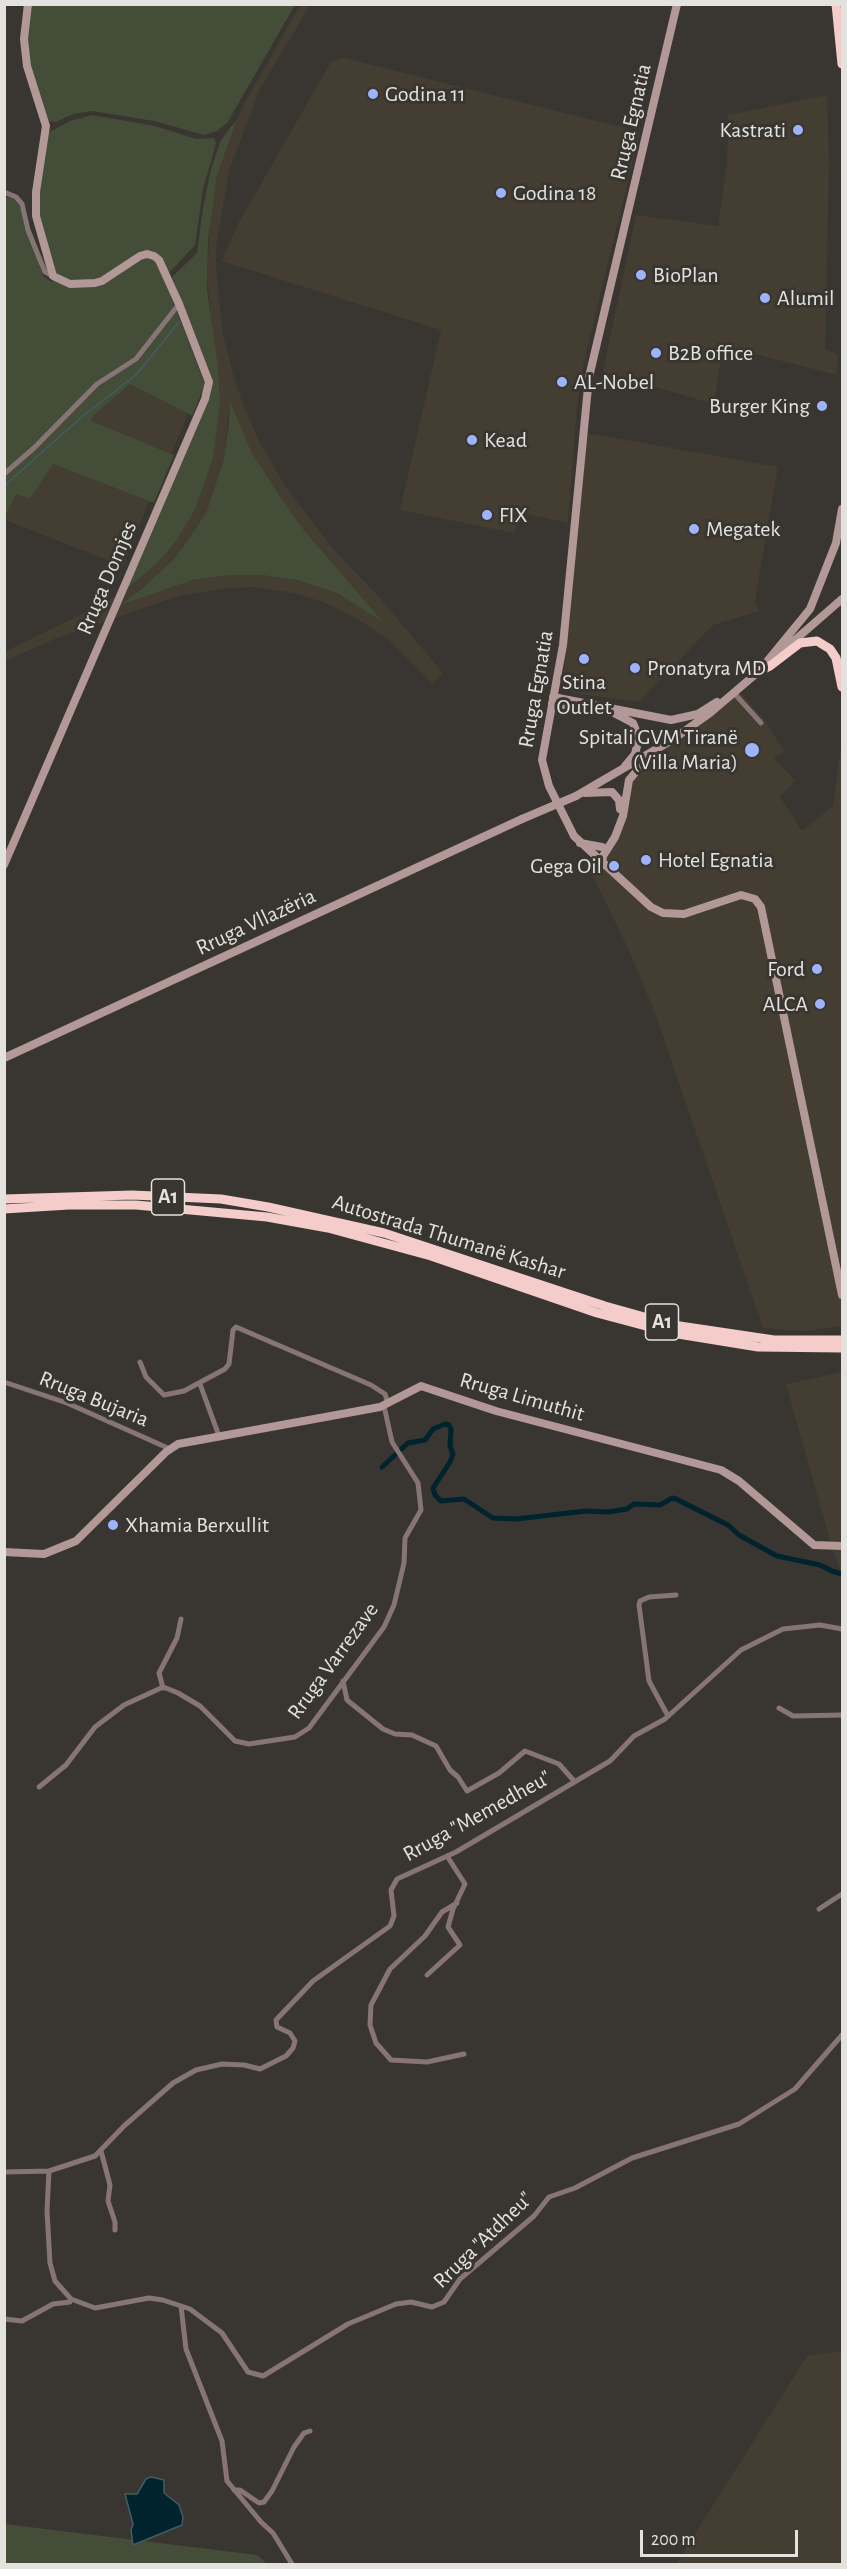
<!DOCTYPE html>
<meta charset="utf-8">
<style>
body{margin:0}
#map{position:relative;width:847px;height:2569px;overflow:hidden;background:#393631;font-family:"Alegreya Sans",sans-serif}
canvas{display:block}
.frame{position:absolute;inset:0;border:6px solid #e3e2de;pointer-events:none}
.scale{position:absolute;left:640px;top:2530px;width:158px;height:27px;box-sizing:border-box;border:3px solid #e3e2de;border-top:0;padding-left:8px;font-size:18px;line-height:21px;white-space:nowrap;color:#e3e2de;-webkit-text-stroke:4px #393631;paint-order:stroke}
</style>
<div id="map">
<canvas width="847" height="2569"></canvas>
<div class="frame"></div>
<div class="scale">200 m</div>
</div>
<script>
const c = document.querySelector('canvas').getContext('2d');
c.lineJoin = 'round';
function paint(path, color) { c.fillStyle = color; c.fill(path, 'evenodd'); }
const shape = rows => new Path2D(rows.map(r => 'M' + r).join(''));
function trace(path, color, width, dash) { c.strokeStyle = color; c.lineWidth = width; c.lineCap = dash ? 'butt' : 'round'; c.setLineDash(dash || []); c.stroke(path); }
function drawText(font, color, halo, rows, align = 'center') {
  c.font = font + ' "Alegreya Sans",sans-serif'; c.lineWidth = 6; c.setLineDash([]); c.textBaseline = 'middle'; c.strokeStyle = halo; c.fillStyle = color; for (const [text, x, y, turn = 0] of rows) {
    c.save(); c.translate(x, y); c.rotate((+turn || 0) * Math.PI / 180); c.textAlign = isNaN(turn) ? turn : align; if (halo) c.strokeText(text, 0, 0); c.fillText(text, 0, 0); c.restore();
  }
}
paint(shape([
 [300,5,310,5,259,91,229,171,216,248,216,269,223,334,234,378,244,407,260,443,287,489,334,550,379,597,443,673,432,683,387,638,354,617,323,602,294,593,253,587,227,588,179,596,57,638,5,661,4,652,103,604,106,605,108,601,136,582,177,540,195,508,213,459,220,404,207,278,210,220,217,176,234,126,244,104],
 [230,403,251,451,283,501,303,529,380,619,337,593,297,580,261,575,229,575,193,580,123,603,154,579,176,557,206,513,224,459],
 [344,58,640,132,584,362,577,406,568,523,519,512,514,533,400,510,441,330,222,261,239,222,331,62],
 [827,95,829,163,825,349,838,355,837,375,723,346,714,404,603,372,636,215,718,226,727,164,728,115],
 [130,384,188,414,171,454,91,422,93,416],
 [587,433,778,467,757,587,755,603,759,611,713,625,639,702,573,693,563,684,579,494],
 [53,464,149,501,123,566,5,520,16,493,30,499],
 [738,690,763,718,784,751,774,758,795,781,780,797,802,831,833,806,842,739,842,1326,803,1331,763,1328,654,1010,624,940,582,854,600,869,612,842,625,798,637,768,655,751],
 [842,1372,842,1575,833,1551,786,1384],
 [842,2351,842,2564,676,2564,807,2356]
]), '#433d32');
paint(shape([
 [31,5,295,5,227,123,217,131,204,135,154,121,92,111,73,114,56,122,49,121,32,77,26,44],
 [92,115,155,126,196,139,214,138,216,143,203,189,195,245,170,272,163,275,204,382,204,387,192,416,130,384,93,416,91,421,174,455,154,503,53,464,30,499,16,494,5,518,5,196,14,199,21,208,43,276,52,282,55,276,36,214,48,133,70,121],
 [237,119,217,176,208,240,207,290,218,366,220,404,213,459,195,509,177,540,159,561,126,590,211,388,211,382,172,277,197,253,203,208,211,169,221,140],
 [230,401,251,451,283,501,303,529,383,622,337,593,297,580,261,575,229,575,193,580,120,605,143,588,176,557,206,513,224,459,229,423],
 [5,2524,257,2555,267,2564,5,2564]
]), '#434d38');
const water = shape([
 [151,2477,164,2480,164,2493,179,2505,183,2517,182,2525,133,2545,131,2530,133,2524,125,2494,137,2494,146,2479,151,2477]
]);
paint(water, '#00232e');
trace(water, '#445c63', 1.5);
trace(shape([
 [4,486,83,416,137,374,179,322]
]), '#445c63', 1.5);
trace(shape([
 [382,1467,408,1443,425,1440,433,1429,445,1424,449,1425,451,1429,450,1446,453,1454,450,1462,433,1488,435,1495,441,1501,464,1499,493,1518,516,1519,586,1511,608,1512,627,1509,634,1504,660,1505,672,1498,676,1499,728,1525,739,1535,777,1556,820,1565,832,1571,842,1574]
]), '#00232e', 5);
trace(shape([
 [4,192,16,197,22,204,28,230,36,250,45,272,53,276],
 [4,474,34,448,97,384,136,359,179,304],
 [734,693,761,723],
 [140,1362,146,1377,164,1395,184,1391,225,1369,229,1364,233,1330,236,1327,371,1385,385,1394,388,1404],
 [4,1382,67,1403,170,1449],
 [200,1384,219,1436],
 [343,1681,347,1700,383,1729,395,1734,412,1735,436,1746,450,1770,458,1777,467,1791,499,1773,525,1751,559,1764,575,1782],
 [163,1688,159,1673,177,1638,181,1619],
 [779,1708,793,1716,842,1715],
 [668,1716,649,1681,639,1605,640,1601,649,1597,676,1595],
 [39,1787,66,1765,95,1727,124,1705,161,1688,166,1688,178,1693,200,1706,235,1741,249,1744,295,1737,309,1728,384,1627,394,1605,404,1563,405,1538,421,1510,418,1483,392,1442,384,1406],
 [457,1903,442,1912,425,1936,390,1969,371,2005,370,2025,376,2043,391,2060,427,2062,464,2054],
 [819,1909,842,1894],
 [427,1975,460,1945,448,1927,453,1909,465,1884,447,1856],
 [101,2151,110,2185,108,2201,115,2222,115,2230],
 [49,2171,47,2211,50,2263,55,2281,71,2299,95,2308,149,2298,163,2300,190,2309,222,2333,248,2372,263,2376,348,2324,396,2304,411,2302,432,2307,444,2302,460,2279,534,2216,549,2197,575,2188,632,2158,739,2124,795,2089,842,2035],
 [4,2172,49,2171,95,2156,124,2126,173,2083,196,2070,222,2064,244,2065,260,2069,286,2056,293,2048,295,2041,290,2033,277,2027,276,2020,313,1981,390,1926,394,1916,391,1890,397,1879,456,1852,610,1761,634,1736,665,1719,741,1650,783,1629,820,1625,842,1629],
 [181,2306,186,2349,222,2441,227,2481,261,2522,273,2533,292,2564],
 [4,2319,22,2321,53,2304,70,2302,71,2299],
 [234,2490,240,2490,259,2503,264,2502,272,2491,294,2447,304,2433,310,2431]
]), '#867574', 5);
trace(shape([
 [677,4,589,377,563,645,542,760,549,786,574,836,651,907,663,913,684,914,741,895,755,899,761,907,842,1295],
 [780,653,842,599],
 [760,670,810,609,836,543,842,509],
 [553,697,671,720,698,714,717,702],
 [552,703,588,709],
 [614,713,633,723,639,738,635,754,625,766],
 [585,793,612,792,619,800,620,809],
 [576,796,672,740,710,713,764,667],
 [580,843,602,847],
 [4,865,205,399,209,382,179,304,159,260,154,256,147,254,140,256,102,281,95,283,70,284,53,276,36,216,36,192,46,126,27,66,24,39,28,4],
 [602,865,603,856,615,837,623,816,629,780,645,761],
 [4,1058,522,819],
 [4,1552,44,1554,76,1541,166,1452,178,1444,380,1407,421,1386,496,1411,721,1470,739,1481,814,1545,842,1546]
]), '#b29897', 8);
trace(shape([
 [836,4,842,64],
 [760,671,770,666,800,643,817,641,830,649,836,658,842,687],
 [4,1199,132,1195,221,1199,268,1207,384,1233,605,1306,673,1325,774,1340,842,1340],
 [4,1209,69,1205,136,1205,267,1217,328,1228,431,1256,597,1313,672,1333,758,1347,842,1348]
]), '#f4ccc9', 9);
trace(shape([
 [522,819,576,796]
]), '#b29897', 8);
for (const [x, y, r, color] of [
 [373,94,6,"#9db4fd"],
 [798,130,6,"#9db4fd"],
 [501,193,6,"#9db4fd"],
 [641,275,6,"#9db4fd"],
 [765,298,6,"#9db4fd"],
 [656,353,6,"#9db4fd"],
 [562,382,6,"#9db4fd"],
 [822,406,6,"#9db4fd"],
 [472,440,6,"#9db4fd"],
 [487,515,6,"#9db4fd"],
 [694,529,6,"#9db4fd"],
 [584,659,6,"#9db4fd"],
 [635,668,6,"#9db4fd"],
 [752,750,8,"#9db4fd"],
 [646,860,6,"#9db4fd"],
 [614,866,6,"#9db4fd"],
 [817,969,6,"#9db4fd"],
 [820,1004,6,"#9db4fd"],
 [113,1525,6,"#9db4fd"]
]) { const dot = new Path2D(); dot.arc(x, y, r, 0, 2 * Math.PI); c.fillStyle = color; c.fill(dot); trace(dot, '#393631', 2); }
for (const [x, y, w] of [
 [168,1197,33],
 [662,1322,33]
]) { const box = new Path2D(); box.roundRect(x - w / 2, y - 18, w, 36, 4.5); c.fillStyle = '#393631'; c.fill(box); trace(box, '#e3e2de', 1.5); }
drawText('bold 21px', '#e3e2de', null, [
 ["A1",168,1197],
 ["A1",662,1322]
]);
drawText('22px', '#e3e2de', '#393631', [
 ["Godina 11",385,94],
 ["Kastrati",786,130,"right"],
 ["Godina 18",513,193],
 ["BioPlan",653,275],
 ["Alumil",777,298],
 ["B2B office",668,353],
 ["AL-Nobel",574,382],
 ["Burger King",810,406,"right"],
 ["Kead",484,440],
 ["FIX",499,515],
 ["Megatek",706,529],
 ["Pronatyra MD",647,668],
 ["Stina",584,682,"center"],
 ["Outlet",584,707,"center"],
 ["Spitali GVM Tiranë",738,737,"right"],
 ["(Villa Maria)",738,762,"right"],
 ["Hotel Egnatia",658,860],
 ["Gega Oil",602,866,"right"],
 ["Ford",805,969,"right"],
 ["ALCA",808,1004,"right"],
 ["Xhamia Berxullit",125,1525]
], 'left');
drawText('22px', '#e3e2de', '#393631', [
 ["Rruga Egnatia",631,122,-77],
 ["Rruga Domjes",107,578,-67],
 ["Rruga Egnatia",536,689,-80],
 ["Rruga Vllazëria",256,922,-25],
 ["Autostrada Thumanë Kashar",449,1237,17],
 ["Rruga Limuthit",522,1397,16],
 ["Rruga Bujaria",94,1399,22],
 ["Rruga Varrezave",333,1661,-54],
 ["Rruga \"Memedheu\"",477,1816,-29],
 ["Rruga \"Atdheu\"",483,2240,-44]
]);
</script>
